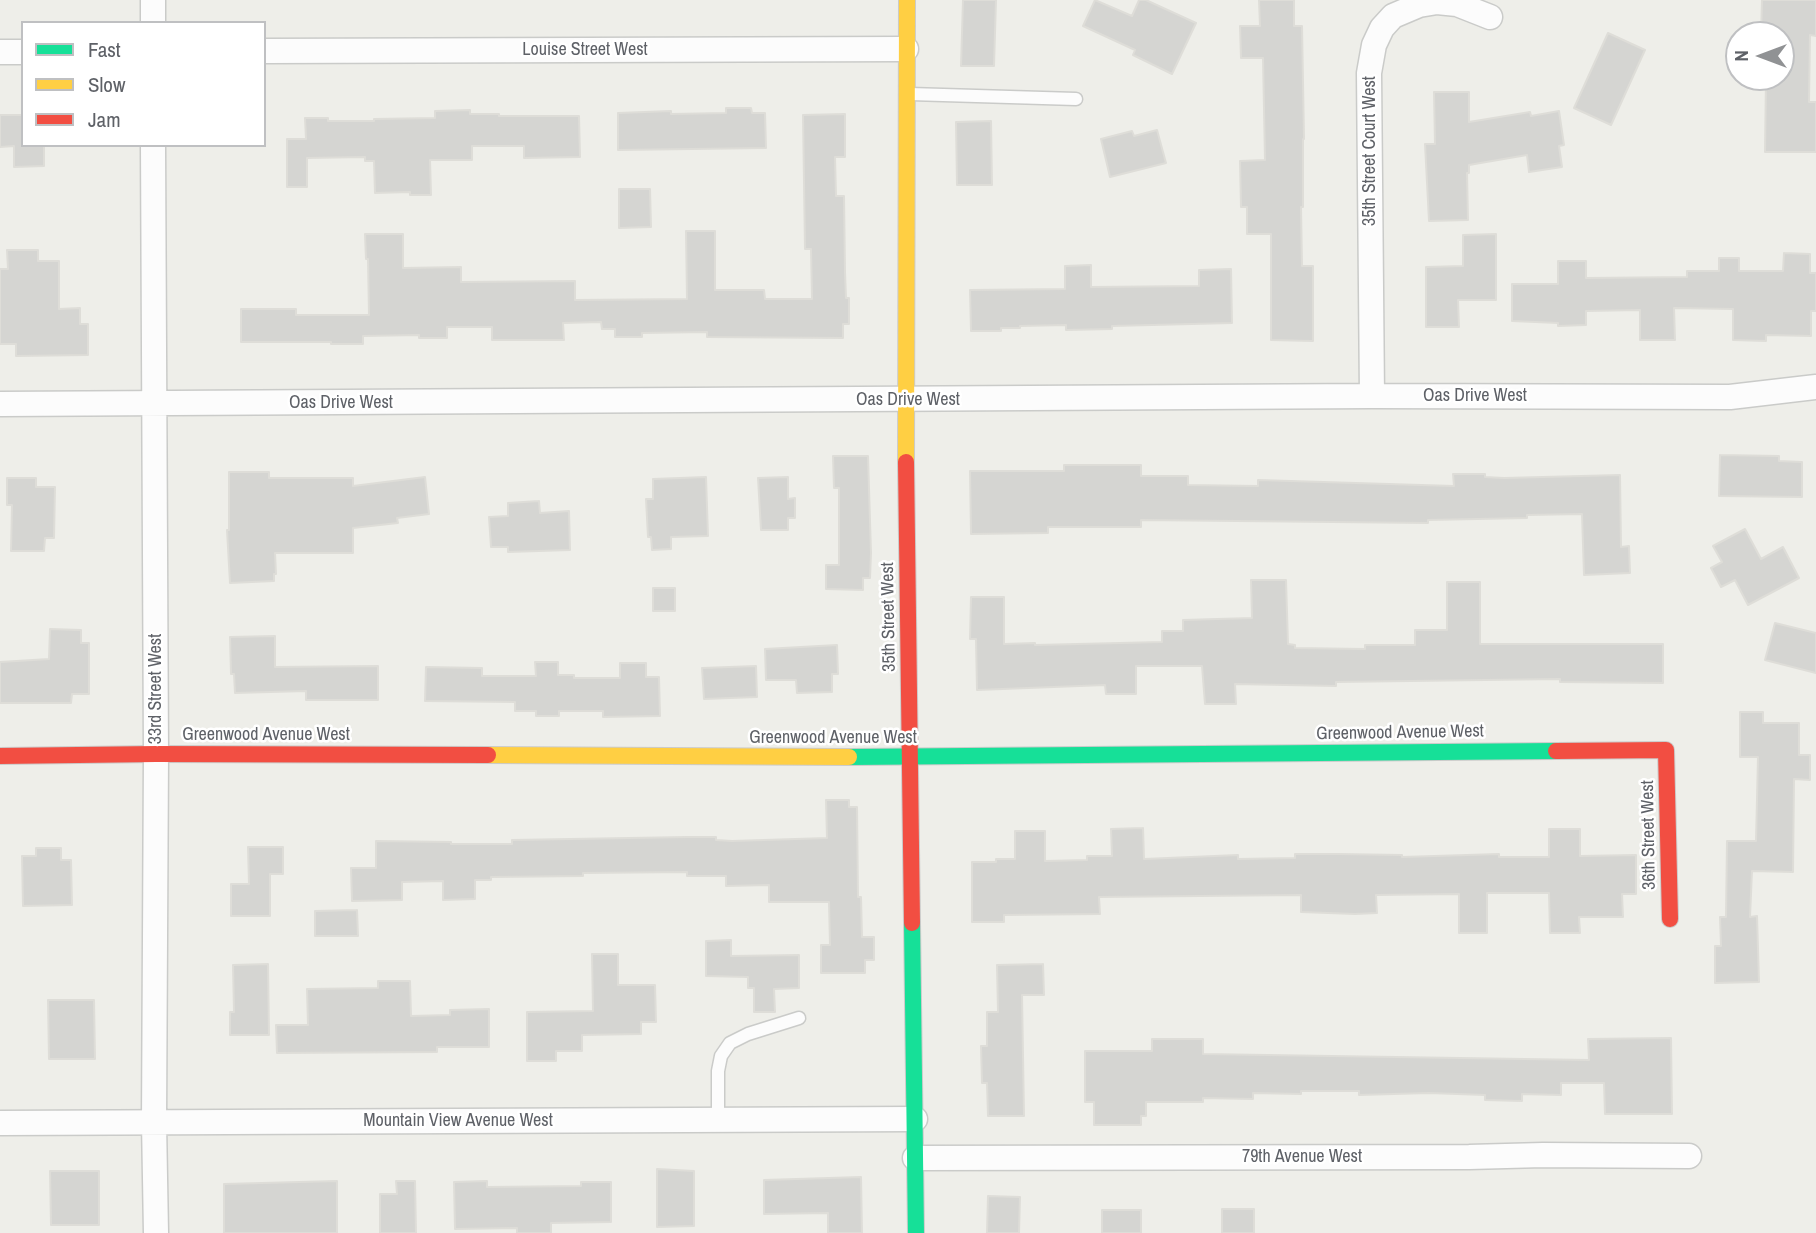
<!DOCTYPE html>
<style>
body{margin:0}
#map{position:relative;width:1816px;height:1233px;overflow:hidden;background:#eeeee9;font-family:"Archivo Narrow",sans-serif}
canvas{display:block}
.legend{position:absolute;left:21px;top:21px;width:245px;height:126px;box-sizing:border-box;background:#fff;border:2px solid #bfc0c2;margin:0;padding:9px 12px;list-style:none;font-size:21px;color:#5e6167}
.legend li{display:flex;align-items:center;gap:14px;height:35px}
.legend b{width:35px;border:2px solid #bfc0c2}
.north{position:absolute;left:1725px;top:21px;width:70px;height:70px;box-sizing:border-box;background:#fff;border:2px solid #bfc0c2;border-radius:50%;rotate:270deg;font-size:19px;font-weight:700;line-height:28px;text-align:center;color:#5e6167}
.north::after{content:'';display:block;margin:auto;width:24px;height:32px;background:#909294;clip-path:polygon(50% 0,100% 100%,50% 72%,0 100%)}
</style>
<div id="map">
<canvas width="1816" height="1233"></canvas>
<ul class="legend">
<li><b style="height:9px;background:#16e098"></b>Fast</li>
<li><b style="height:9px;background:#ffcf43"></b>Slow</li>
<li><b style="height:9px;background:#f24e42"></b>Jam</li>
</ul>
<div class="north">N</div>
</div>
<script>
const c = document.querySelector('canvas').getContext('2d');
c.lineJoin = 'round';
function paint(path, color) { c.fillStyle = color; c.fill(path, 'evenodd'); }
const shape = rows => new Path2D(rows.map(r => 'M' + r).join(''));
function trace(path, color, width, dash) { c.strokeStyle = color; c.lineWidth = width; c.lineCap = dash ? 'butt' : 'round'; c.setLineDash(dash || []); c.stroke(path); }
function drawText(font, color, halo, rows, align = 'center') {
  c.font = font + ' "Archivo Narrow",sans-serif'; c.lineWidth = 5; c.setLineDash([]); c.textBaseline = 'middle'; c.strokeStyle = halo; c.fillStyle = color; for (const [text, x, y, turn = 0] of rows) {
    c.save(); c.translate(x, y); c.rotate((+turn || 0) * Math.PI / 180); c.textAlign = isNaN(turn) ? turn : align; if (halo) c.strokeText(text, 0, 0); c.fillText(text, 0, 0); c.restore();
  }
}
const building = shape([
 [963,0,996,0,994,66,961,66,963,0],
 [1095,0,1132,16,1139,0,1146,0,1196,23,1172,74,1133,55,1135,50,1083,26,1095,0],
 [1259,0,1294,0,1294,26,1302,26,1304,139,1303,139,1303,207,1301,207,1302,266,1313,266,1313,341,1271,340,1271,234,1247,234,1247,207,1241,207,1240,161,1265,160,1263,58,1241,58,1240,26,1260,26,1259,0],
 [1762,0,1816,0,1816,36,1810,35,1809,102,1816,102,1816,152,1765,152,1766,77,1781,77,1781,35,1761,35,1762,0],
 [1608,33,1645,50,1611,125,1574,108,1608,33],
 [1434,92,1469,92,1469,122,1530,112,1531,116,1559,111,1564,145,1559,146,1562,167,1529,172,1527,155,1469,165,1469,173,1467,173,1468,220,1429,221,1425,144,1435,144,1434,92],
 [726,108,751,108,752,113,765,113,766,148,618,150,618,113,671,111,671,114,726,113,726,108],
 [470,110,470,114,499,114,499,116,579,116,580,157,524,158,524,146,472,146,472,160,430,160,431,195,410,195,410,192,375,193,374,161,365,161,365,157,307,158,307,187,287,187,287,139,306,139,305,118,328,118,328,121,374,121,374,119,435,118,435,111,470,110],
 [845,114,845,157,835,157,836,196,844,196,845,272,846,298,849,298,849,324,843,324,843,338,707,337,707,332,642,333,642,337,615,337,615,329,602,329,601,322,563,323,564,340,492,340,492,327,447,327,447,338,419,338,419,335,363,336,363,344,331,344,331,342,241,342,241,309,296,309,296,315,369,315,368,259,366,259,365,234,403,234,403,268,461,267,461,282,575,281,575,300,687,299,686,231,715,231,715,290,764,290,765,299,812,299,811,249,805,249,803,115,845,114],
 [0,115,23,115,23,145,44,145,44,166,14,167,14,146,0,147,0,115],
 [991,121,992,185,957,185,956,122,991,121],
 [1157,130,1166,163,1110,177,1101,139,1132,131,1134,136,1157,130],
 [619,189,650,189,651,227,619,228,619,189],
 [1496,234,1496,300,1458,300,1459,327,1426,327,1426,267,1463,266,1463,235,1496,234],
 [7,250,38,250,38,261,59,261,59,309,80,308,80,324,88,324,88,355,16,356,16,344,0,344,0,269,8,269,7,250],
 [1784,253,1810,254,1810,273,1816,273,1816,311,1811,311,1811,336,1766,335,1766,341,1733,340,1733,309,1674,308,1675,340,1640,340,1640,310,1586,311,1586,325,1558,326,1558,323,1512,321,1512,284,1558,284,1558,261,1586,261,1586,278,1687,277,1687,271,1719,271,1719,258,1739,258,1739,271,1783,271,1784,253],
 [1091,265,1091,287,1199,286,1199,270,1231,269,1232,323,1112,326,1112,329,1066,330,1066,325,1020,326,1020,328,1001,328,1001,331,971,331,970,290,1065,289,1065,266,1091,265],
 [1720,455,1779,456,1779,461,1802,462,1802,497,1719,496,1720,455],
 [833,456,868,456,871,553,870,578,863,578,863,590,826,589,826,565,839,565,839,488,834,488,833,456],
 [1064,465,1141,465,1141,476,1188,476,1188,485,1258,486,1258,480,1454,486,1453,474,1485,474,1485,477,1504,478,1620,475,1621,547,1629,546,1630,573,1584,575,1582,514,1527,515,1527,518,1428,520,1428,523,1141,520,1141,527,1048,527,1048,533,971,534,970,471,1064,471,1064,465],
 [229,472,269,472,269,478,353,478,353,486,425,477,429,514,397,518,398,523,353,528,353,553,275,553,276,574,274,574,274,581,230,583,227,530,229,530,229,472],
 [706,477,708,536,671,537,671,549,652,550,651,537,648,537,646,499,653,499,653,479,706,477],
 [788,477,788,499,795,498,795,518,788,518,788,530,761,530,758,478,788,477],
 [7,478,36,478,36,487,55,487,54,538,45,538,44,551,11,551,12,505,7,505,7,478],
 [539,501,540,513,569,511,570,550,508,552,508,547,491,547,489,517,508,516,508,503,539,501],
 [1745,529,1761,559,1783,547,1799,578,1748,605,1735,580,1721,587,1711,568,1722,562,1713,546,1745,529],
 [1251,580,1286,580,1288,644,1295,645,1295,648,1365,649,1365,645,1415,645,1415,630,1447,630,1447,582,1480,582,1480,644,1663,644,1663,683,1560,682,1560,679,1336,682,1336,686,1235,684,1236,704,1205,704,1202,666,1136,666,1136,694,1106,694,1105,685,977,690,976,639,970,639,971,597,1004,597,1004,644,1035,643,1035,645,1162,642,1162,631,1183,631,1183,620,1252,618,1251,580],
 [653,588,675,588,675,611,653,611,653,588],
 [1775,623,1816,633,1816,673,1765,660,1775,623],
 [50,629,81,630,81,643,89,643,89,694,72,694,71,703,0,703,0,662,49,659,50,629],
 [275,636,275,667,378,666,378,700,306,700,306,691,235,693,234,674,231,674,230,637,275,636],
 [837,645,838,674,832,674,832,692,797,693,796,680,766,680,765,649,837,645],
 [535,662,558,662,558,675,574,675,574,678,620,678,620,663,646,663,646,677,659,677,660,716,603,717,603,711,559,711,559,716,536,716,536,711,515,711,515,702,425,701,426,667,482,668,482,676,536,676,535,662],
 [756,666,757,697,704,699,702,668,756,666],
 [1740,712,1763,712,1763,723,1799,723,1799,755,1810,755,1810,780,1794,779,1793,872,1752,871,1750,917,1757,916,1759,982,1715,983,1715,946,1721,946,1720,917,1726,917,1727,841,1756,841,1758,757,1740,757,1740,712],
 [826,800,849,800,849,807,857,807,858,897,861,897,862,937,874,937,874,960,865,960,865,973,821,973,821,945,830,945,829,902,769,902,769,885,726,886,726,876,687,876,687,872,583,873,583,876,491,877,491,880,475,880,475,899,443,900,443,881,402,882,402,900,352,901,351,868,376,868,376,841,451,842,451,844,512,844,512,840,687,837,716,837,716,840,732,841,827,838,826,800],
 [1143,828,1144,859,1238,855,1238,859,1295,858,1295,854,1338,854,1402,855,1402,857,1499,854,1499,857,1549,857,1549,829,1580,829,1580,856,1636,855,1636,894,1622,894,1623,917,1579,917,1580,933,1550,933,1549,893,1487,893,1487,933,1459,933,1459,894,1376,895,1377,913,1355,914,1301,912,1301,895,1099,897,1100,914,1004,915,1004,922,972,922,972,862,996,862,996,859,1015,859,1015,831,1045,831,1045,861,1087,860,1087,856,1112,856,1111,829,1143,828],
 [248,847,283,847,283,874,270,874,270,916,231,916,231,884,249,884,248,847],
 [36,848,61,848,61,860,71,860,72,905,23,906,22,856,36,856,36,848],
 [357,910,358,936,315,936,315,911,357,910],
 [731,940,731,956,799,955,799,988,774,989,775,1012,754,1012,754,988,748,988,748,977,706,976,706,941,731,940],
 [592,954,618,954,618,985,655,985,656,1022,641,1022,641,1034,582,1035,582,1051,556,1051,556,1061,527,1061,527,1012,593,1011,592,954],
 [268,964,269,1035,230,1035,230,1012,234,1012,233,965,268,964],
 [1043,964,1044,995,1022,995,1024,1116,988,1116,987,1083,982,1083,981,1046,987,1046,987,1012,998,1012,997,965,1043,964],
 [378,981,410,981,411,1016,450,1015,450,1010,489,1009,489,1047,437,1047,437,1052,277,1053,276,1025,308,1025,307,989,378,988,378,981],
 [48,1000,94,1000,95,1059,49,1059,48,1000],
 [1671,1038,1672,1114,1605,1114,1604,1083,1561,1083,1561,1095,1522,1094,1522,1101,1485,1100,1485,1095,1429,1093,1359,1095,1359,1091,1301,1091,1301,1094,1253,1093,1253,1099,1203,1098,1203,1102,1146,1102,1146,1116,1141,1116,1141,1125,1094,1125,1094,1102,1085,1102,1085,1051,1152,1051,1152,1039,1203,1039,1203,1054,1589,1060,1588,1039,1671,1038],
 [657,1169,694,1171,694,1226,657,1227,657,1169],
 [50,1171,99,1171,99,1225,51,1225,50,1171],
 [861,1177,862,1233,828,1233,828,1213,764,1214,764,1180,861,1177],
 [337,1181,337,1233,224,1233,224,1184,337,1181],
 [396,1181,415,1181,416,1233,380,1233,380,1194,397,1194,396,1181],
 [487,1181,487,1187,581,1186,581,1182,611,1182,611,1222,551,1223,551,1233,517,1233,517,1228,455,1229,454,1182,487,1181],
 [988,1196,1020,1197,1019,1233,987,1233,988,1196],
 [1222,1209,1254,1209,1254,1233,1222,1233,1222,1209],
 [1102,1210,1141,1210,1141,1233,1102,1233,1102,1210]
]);
paint(building, '#d5d5d2');
trace(building, '#deddd8', 2);
const lane = shape([
 [910,94,1076,99],
 [718,1120,718,1071,721,1056,730,1043,748,1034,799,1018]
]);
const street = shape([
 [153,0,153,23],
 [264,51,906,49],
 [0,52,23,52],
 [153,145,156,754,154,1122,156,1233],
 [1372,396,1369,73,1374,45,1382,28,1393,16,1419,5,1437,2,1457,4,1490,17],
 [0,404,1372,396,1730,397,1816,387],
 [0,1123,915,1119],
 [915,1158,1469,1157,1543,1155,1689,1156]
]);
const fast = shape([
 [849,757,1556,751],
 [912,923,916,1233]
]);
const slow = shape([
 [906,462,907,0],
 [488,755,849,757]
]);
const jam = shape([
 [906,462,912,923],
 [1556,751,1666,750,1670,919],
 [0,756,156,754,488,755]
]);
trace(lane, '#cacbc9', 15);
trace(street, '#cacbc9', 27);
trace(fast, '#cbcbca', 18);
trace(slow, '#cbcbca', 18);
trace(jam, '#cbcbca', 18);
trace(lane, '#fcfcfc', 12);
trace(street, '#fcfcfc', 24);
trace(fast, '#16e098', 16);
trace(slow, '#ffcf43', 16);
trace(jam, '#f24e42', 16);
drawText('18px', '#5e6167', '#fff', [
 ["Louise Street West",585,50],
 ["35th Street Court West",1370,151,-90],
 ["Oas Drive West",1475,396],
 ["Oas Drive West",908,400],
 ["Oas Drive West",341,403],
 ["35th Street West",889,617,-91],
 ["33rd Street West",156,689,-90],
 ["Greenwood Avenue West",1400,733,-1],
 ["Greenwood Avenue West",266,735],
 ["Greenwood Avenue West",833,738],
 ["36th Street West",1649,835,-91],
 ["Mountain View Avenue West",458,1121],
 ["79th Avenue West",1302,1157]
]);
</script>
